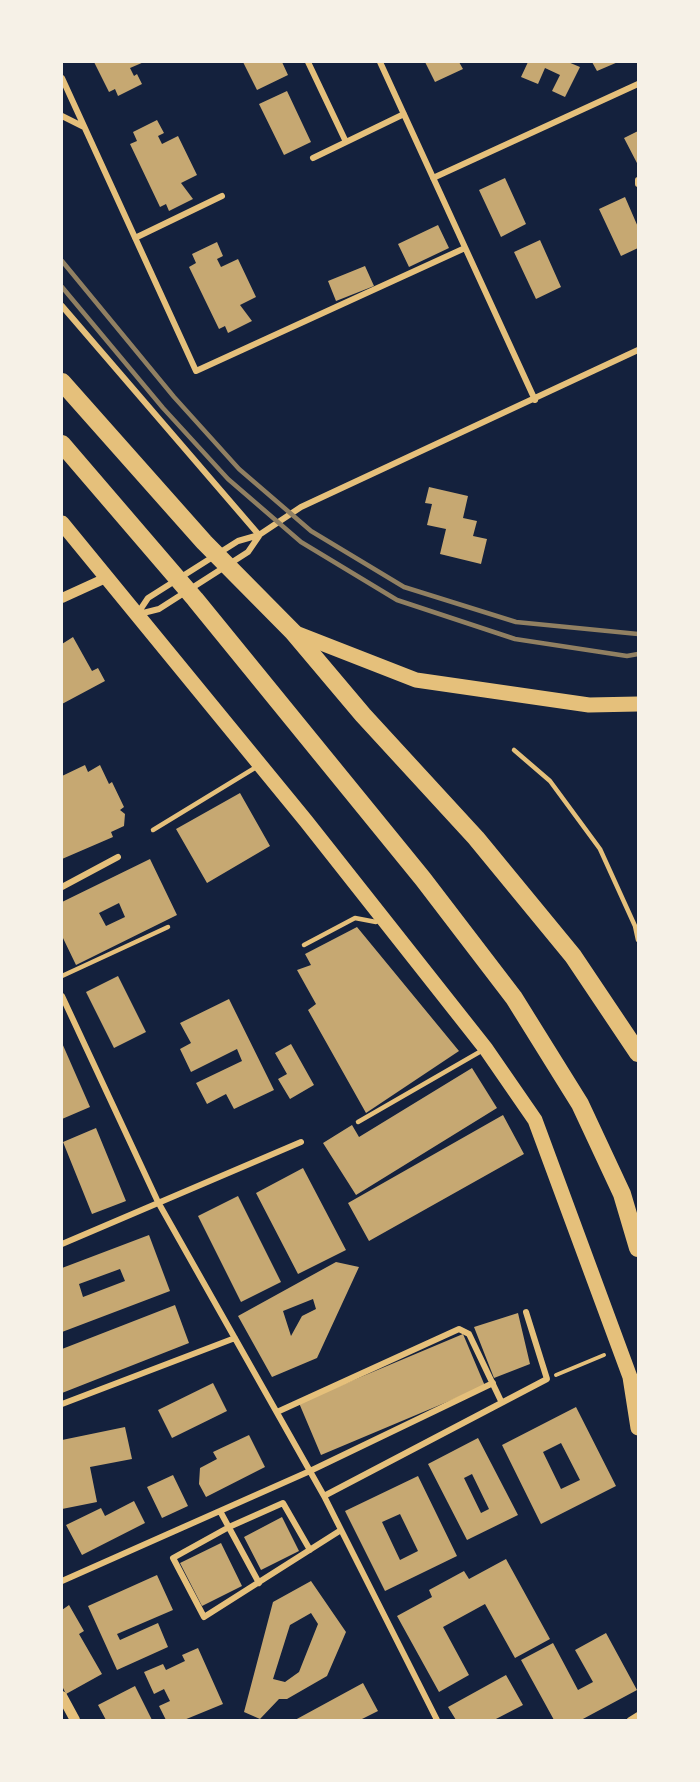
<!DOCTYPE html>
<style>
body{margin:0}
#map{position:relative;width:700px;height:1782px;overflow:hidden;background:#14213d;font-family:"Exo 2",sans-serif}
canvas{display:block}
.frame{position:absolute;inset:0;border:63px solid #f6f1e7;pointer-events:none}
</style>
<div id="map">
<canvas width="700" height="1782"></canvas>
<div class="frame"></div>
</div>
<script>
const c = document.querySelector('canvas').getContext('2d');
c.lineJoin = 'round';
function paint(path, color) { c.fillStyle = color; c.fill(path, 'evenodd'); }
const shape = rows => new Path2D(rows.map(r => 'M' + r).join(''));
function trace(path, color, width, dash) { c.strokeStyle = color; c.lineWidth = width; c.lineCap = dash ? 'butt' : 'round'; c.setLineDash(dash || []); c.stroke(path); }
paint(shape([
 [94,62,144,62,130,68,134,76,137,74,142,84,118,96,115,89,109,92],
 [243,62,282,62,288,75,257,90],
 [425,62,459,62,463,69,435,82],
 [528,62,568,62,580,67,565,97,552,91,560,75,545,68,538,84,521,77],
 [592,62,618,62,597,71],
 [287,91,311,142,284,155,259,104],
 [157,120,164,133,158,136,162,144,178,136,197,175,181,183,193,199,169,211,166,204,160,207,130,144,137,141,133,132],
 [638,131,638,165,624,138],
 [505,178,526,224,501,237,479,190],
 [625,197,638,227,638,248,621,256,599,209],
 [438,225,449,248,409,267,398,244],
 [540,240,561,287,536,299,514,252],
 [217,242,223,256,217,259,221,267,238,259,256,297,240,305,252,321,228,333,225,326,219,329,189,267,196,263,192,254],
 [365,266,374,286,336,301,328,281],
 [429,487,468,496,463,518,477,521,473,536,487,539,481,564,440,554,446,529,427,525,432,504,425,503],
 [73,637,92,671,98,668,105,681,62,704,62,644],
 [85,765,88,772,100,765,109,784,112,782,124,807,120,810,125,814,124,826,111,832,113,837,62,859,62,776],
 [240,793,270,846,207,883,176,829],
 [150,859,177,915,76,965,62,936,62,902],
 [119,903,125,917,106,926,99,913],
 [357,927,459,1051,366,1113,308,1010,316,1004,297,970,311,965,305,954],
 [118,976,146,1032,114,1048,86,992],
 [229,999,274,1090,234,1109,226,1094,207,1104,196,1083,242,1061,237,1049,191,1072,180,1049,191,1043,180,1023],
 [62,1043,90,1107,62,1119],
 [291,1044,314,1085,290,1099,278,1079,287,1074,275,1053],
 [472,1068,497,1108,356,1195,323,1143,352,1125,359,1137],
 [503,1115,524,1154,369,1241,348,1203],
 [96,1128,126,1201,92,1214,63,1142],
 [303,1168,346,1250,298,1274,256,1193],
 [238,1196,281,1282,241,1302,198,1216],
 [149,1235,170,1291,62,1332,62,1268],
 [120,1269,125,1281,83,1297,79,1284],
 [336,1262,359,1267,317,1358,272,1377,238,1316],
 [313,1299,316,1309,302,1316,291,1336,283,1311],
 [175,1305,189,1343,62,1393,62,1349],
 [518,1313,530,1364,494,1378,474,1327],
 [463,1334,485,1386,321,1455,299,1403],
 [213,1383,227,1411,172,1438,158,1410],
 [576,1407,616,1486,541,1524,502,1445],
 [561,1443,580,1480,561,1489,543,1452],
 [125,1427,132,1459,90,1467,97,1502,62,1509,62,1440],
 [249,1435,265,1467,206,1497,199,1484,200,1468,217,1459,213,1452],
 [478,1438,518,1515,467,1540,428,1464],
 [472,1474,489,1509,481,1513,464,1478],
 [173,1475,188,1506,162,1518,147,1487],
 [418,1476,457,1556,385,1591,345,1511],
 [400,1514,418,1551,400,1560,382,1522],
 [134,1501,145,1523,82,1555,66,1525,101,1508,105,1516],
 [282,1517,299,1551,261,1570,244,1537],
 [221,1543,242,1586,202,1606,180,1563],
 [506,1559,550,1639,515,1658,485,1604,443,1627,469,1675,439,1692,397,1616,432,1597,429,1590,464,1571,469,1579],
 [157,1575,173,1610,117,1634,120,1640,158,1623,168,1647,117,1670,88,1606],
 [311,1581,346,1632,327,1676,287,1699,279,1699,260,1719,244,1712,273,1602],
 [311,1613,318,1624,299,1672,285,1682,273,1679,290,1625],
 [69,1605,84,1631,79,1634,102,1674,66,1694,62,1686,62,1610],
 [606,1633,637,1690,581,1720,554,1720,521,1660,553,1643,578,1690,593,1682,575,1650],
 [198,1648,223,1704,184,1720,166,1720,159,1706,170,1701,164,1689,154,1694,144,1672,163,1664,166,1670,185,1661,182,1655],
 [506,1675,523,1705,494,1720,456,1720,448,1707],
 [363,1683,378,1711,360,1720,295,1720],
 [135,1686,152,1720,106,1720,98,1705]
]), '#c6a872');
trace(shape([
 [556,1375,604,1355]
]), '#e5c07b', 4);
trace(shape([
 [514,750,550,781,600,849,635,926,638,940],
 [153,830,258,766],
 [304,945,355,918,376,922,380,919],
 [62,976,168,927],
 [358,1122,483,1050]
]), '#e5c07b', 4.5);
trace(shape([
 [308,62,346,142],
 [380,62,535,400],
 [62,78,196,371,465,248],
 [62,116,84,127],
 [313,158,404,114],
 [433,178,638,84],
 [638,180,638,184],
 [135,238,222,196],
 [62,306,259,535],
 [138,613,148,598,238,541,259,535,301,507,638,350],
 [139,614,159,609,248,552,259,536],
 [62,887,118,857],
 [62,996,158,1202,324,1496,437,1720],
 [62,1244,301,1142],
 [62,1404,235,1338],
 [277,1412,459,1329,469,1334,501,1401],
 [324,1496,547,1379,526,1312],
 [220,1511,259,1583],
 [310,1550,283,1503,229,1527,173,1558,204,1617,341,1530],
 [62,1581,310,1471,493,1383],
 [630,1720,638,1715]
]), '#e5c07b', 6);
trace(shape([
 [62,598,108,577],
 [62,1696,75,1720]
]), '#e5c07b', 10);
trace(shape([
 [62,523,306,821,486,1049,535,1120,630,1377,638,1428],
 [293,632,416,680,589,705,638,704]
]), '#e5c07b', 15);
trace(shape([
 [62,382,204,542,293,632,363,715,476,838,573,956,638,1053],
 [62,444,195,599,423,879,514,998,580,1104,622,1194,638,1248]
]), '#e5c07b', 18);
trace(shape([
 [62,261,174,397,239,469,311,531,404,587,516,622,638,634],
 [62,287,163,408,228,479,301,542,397,600,515,639,627,656,638,654]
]), '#918062', 4.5);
</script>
